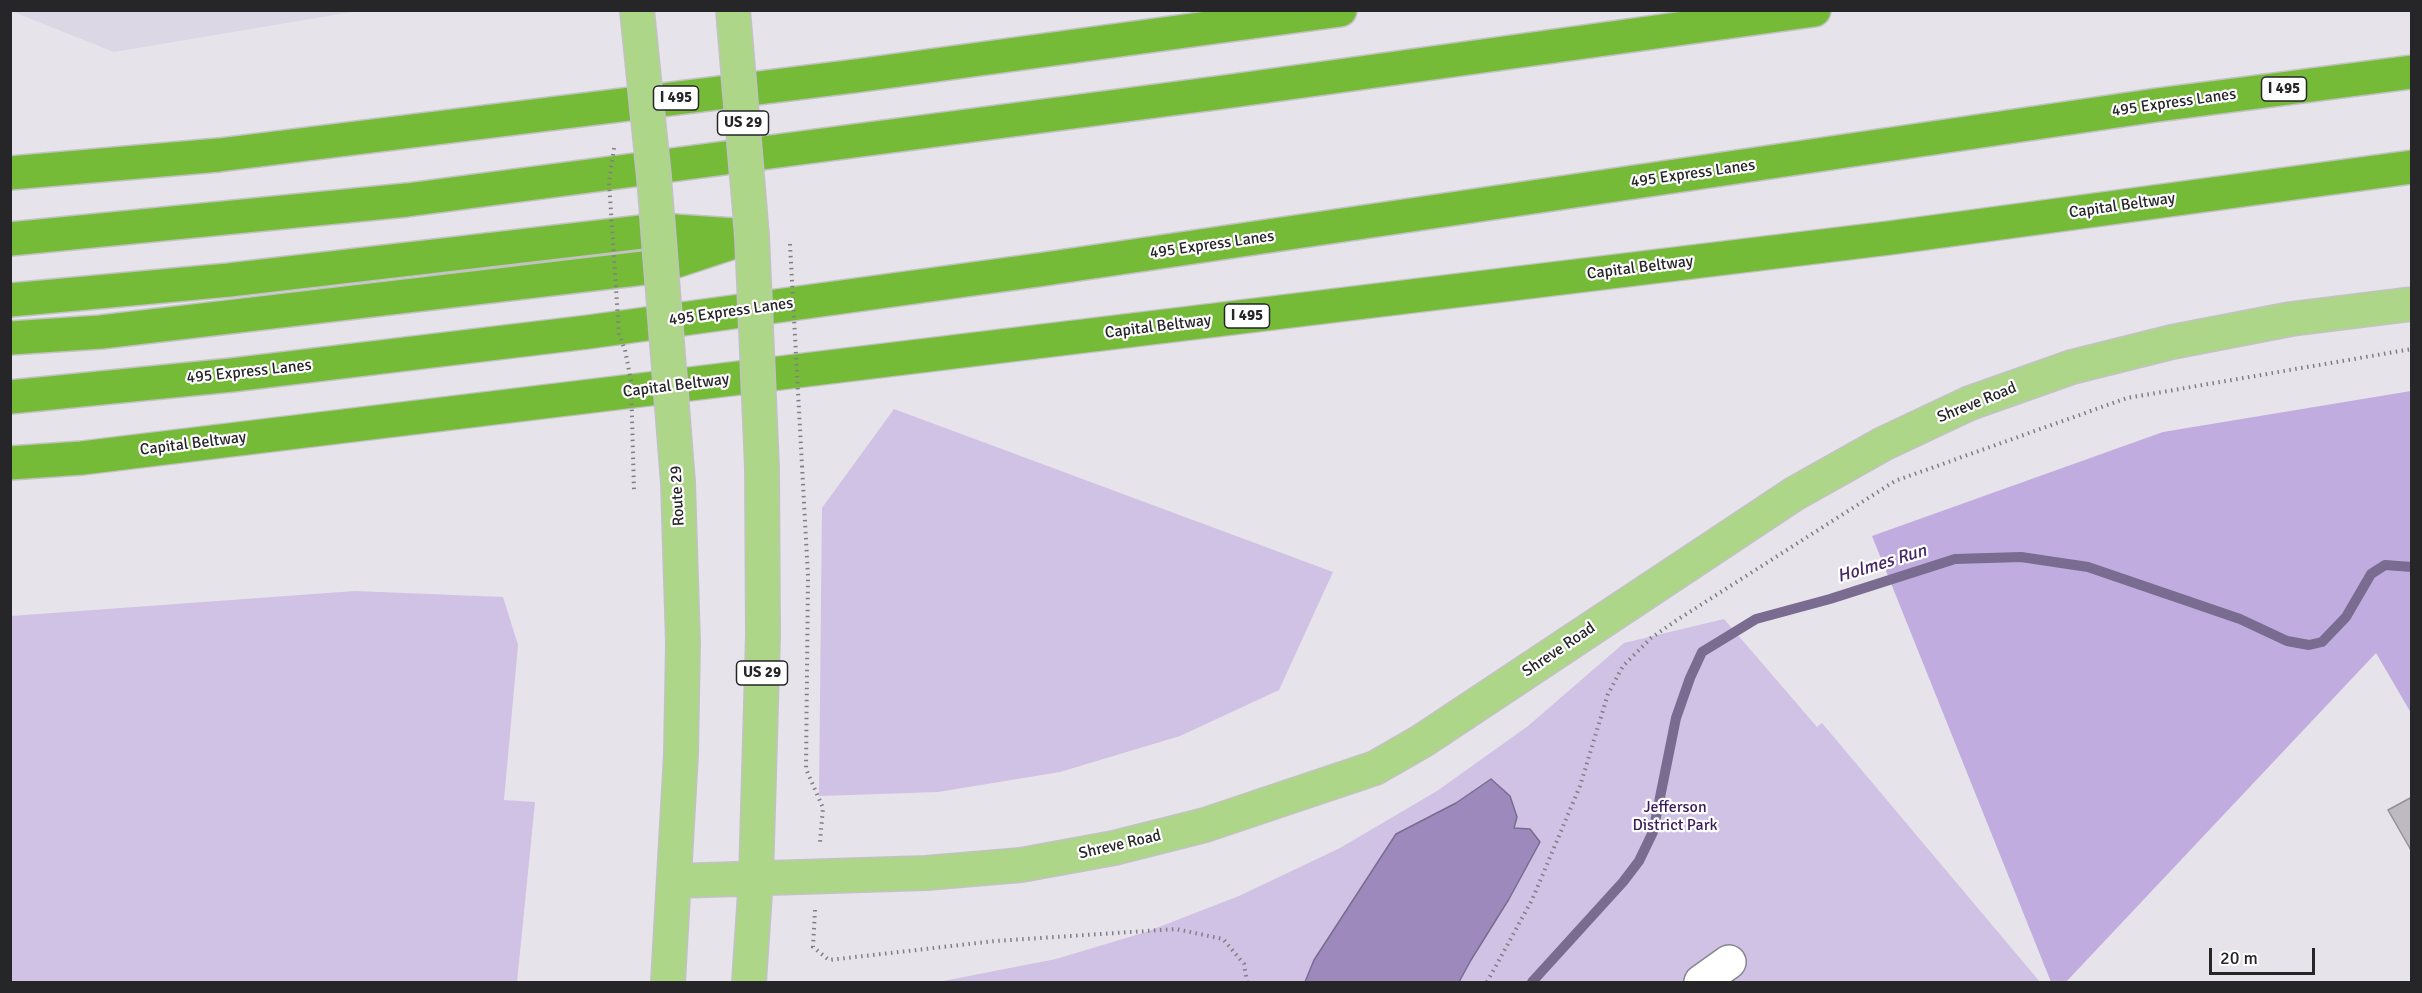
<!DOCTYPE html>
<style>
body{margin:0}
#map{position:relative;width:2422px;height:993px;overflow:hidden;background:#e6e3ea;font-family:Signika,sans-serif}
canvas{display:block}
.frame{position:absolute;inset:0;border:12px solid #262528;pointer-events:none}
.scale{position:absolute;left:2209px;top:948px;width:106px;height:27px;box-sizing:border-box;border:3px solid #262528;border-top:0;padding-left:8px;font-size:18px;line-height:21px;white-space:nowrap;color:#262528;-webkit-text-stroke:4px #fff;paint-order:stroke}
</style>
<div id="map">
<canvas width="2422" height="993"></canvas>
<div class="frame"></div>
<div class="scale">20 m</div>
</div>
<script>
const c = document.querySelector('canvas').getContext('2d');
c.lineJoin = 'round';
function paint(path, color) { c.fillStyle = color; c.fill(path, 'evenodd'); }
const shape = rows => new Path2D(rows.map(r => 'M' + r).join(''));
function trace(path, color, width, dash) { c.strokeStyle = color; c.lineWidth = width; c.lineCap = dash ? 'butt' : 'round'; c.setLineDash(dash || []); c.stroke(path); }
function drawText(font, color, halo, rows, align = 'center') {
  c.font = font + ' Signika,sans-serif'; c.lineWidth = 4.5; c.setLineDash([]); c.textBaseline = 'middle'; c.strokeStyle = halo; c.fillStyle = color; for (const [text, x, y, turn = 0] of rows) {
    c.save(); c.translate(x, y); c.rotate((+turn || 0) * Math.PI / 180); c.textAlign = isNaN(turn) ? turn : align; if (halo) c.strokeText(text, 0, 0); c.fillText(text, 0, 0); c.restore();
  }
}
paint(shape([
 [11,11,11,10,358,11,114,52]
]), '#dcd7e5');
paint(shape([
 [894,409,1333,572,1279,690,1180,736,1060,772,938,792,819,796,822,508],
 [355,591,503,597,518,645,504,800,535,802,517,982,11,982,11,616],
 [1724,619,1817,727,1822,723,2040,982,938,982,1056,959,1146,932,1239,896,1340,848,1437,791,1528,726,1624,643]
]), '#cfc2e4');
paint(shape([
 [2411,391,2411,713,2376,653,2066,982,2051,982,1872,536,2163,432]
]), '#c1ace0');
const water = shape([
 [1491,779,1510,796,1517,817,1514,828,1530,829,1540,842,1509,899,1471,960,1459,982,1305,982,1314,960,1396,834,1456,803,1491,779]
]);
paint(water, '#9e89bc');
trace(water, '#7a6b90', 1.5);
trace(shape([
 [1532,982,1623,882,1639,861,1653,832,1676,718,1690,678,1702,652,1756,619,1830,599,1955,559,2021,557,2088,567,2240,619,2287,641,2309,645,2322,642,2346,617,2371,574,2385,565,2412,567]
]), '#7a6b90', 10);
const building = shape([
 [2412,797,2412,852,2388,810,2412,797]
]);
paint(building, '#bdbac1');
trace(building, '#939198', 1.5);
const minor = shape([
 [1701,982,1729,962]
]);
const major = shape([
 [674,881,926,873,1021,865,1114,848,1205,825,1375,768,1422,741,1794,494,1883,444,1970,403,2072,367,2172,342,2291,319,2412,304],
 [668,982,681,754,683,643,678,483],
 [749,982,756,878,763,635,762,468]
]);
const highway = shape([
 [10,173,219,155,855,76,1340,10],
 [10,239,407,200,1224,92,1814,10],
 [10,300,229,280,659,230,735,235],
 [10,338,101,332,661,266,752,236],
 [10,397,232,375,588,332,1038,270,2157,105,2412,72],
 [10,463,82,458,1889,238,2412,167]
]);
trace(minor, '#89868d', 36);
trace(major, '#c2c2c3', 36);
trace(highway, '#c2c2c3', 36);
trace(shape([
 [802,466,808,576,806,769,823,808,820,842],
 [815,910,813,947,829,960,995,941,1176,929,1223,939,1244,964,1247,982],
 [1487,982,1532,900,1580,786,1608,694,1623,666,1651,638,1677,620,1895,481,2127,398,2412,349]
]), '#817f84', 4, [1.5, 4.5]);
trace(minor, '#fff', 33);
trace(major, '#add688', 33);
trace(highway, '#76bb38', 33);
const majorBridge = shape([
 [637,10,654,177,678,483],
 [733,10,752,236,762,468]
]);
trace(majorBridge, '#c2c2c3', 36, []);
trace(shape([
 [614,148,609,182,619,334,625,350,631,381,634,491],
 [790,244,802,466]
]), '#817f84', 4, [1.5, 4.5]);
trace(majorBridge, '#add688', 33);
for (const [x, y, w] of [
 [2284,89,45],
 [676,98,45],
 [743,123,51],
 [1247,316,45],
 [762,673,51]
]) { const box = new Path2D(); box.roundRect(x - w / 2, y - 12, w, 24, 4.5); c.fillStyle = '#fff'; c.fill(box); trace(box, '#262528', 1.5); }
drawText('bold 15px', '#262528', null, [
 ["I 495",2284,89],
 ["I 495",676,98],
 ["US 29",743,123],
 ["I 495",1247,316],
 ["US 29",762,673]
]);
drawText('16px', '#262528', '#fff', [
 ["495 Express Lanes",2174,103,-8],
 ["495 Express Lanes",1693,174,-8],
 ["Capital Beltway",2122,206,-8],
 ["495 Express Lanes",1212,245,-8],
 ["Capital Beltway",1640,268,-7],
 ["495 Express Lanes",731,312,-8],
 ["Capital Beltway",1158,327,-7],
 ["495 Express Lanes",249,372,-6],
 ["Capital Beltway",676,386,-7],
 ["Shreve Road",1977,403,-22],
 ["Capital Beltway",193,444,-7],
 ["Route 29",678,496,-93],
 ["Shreve Road",1559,650,-34],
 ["Shreve Road",1120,845,-13]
]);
drawText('16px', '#391b59', '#fff', [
 ["Jefferson",1675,808],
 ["District Park",1675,826]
]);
drawText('italic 18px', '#442765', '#fff', [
 ["Holmes Run",1882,564,-17]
]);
</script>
